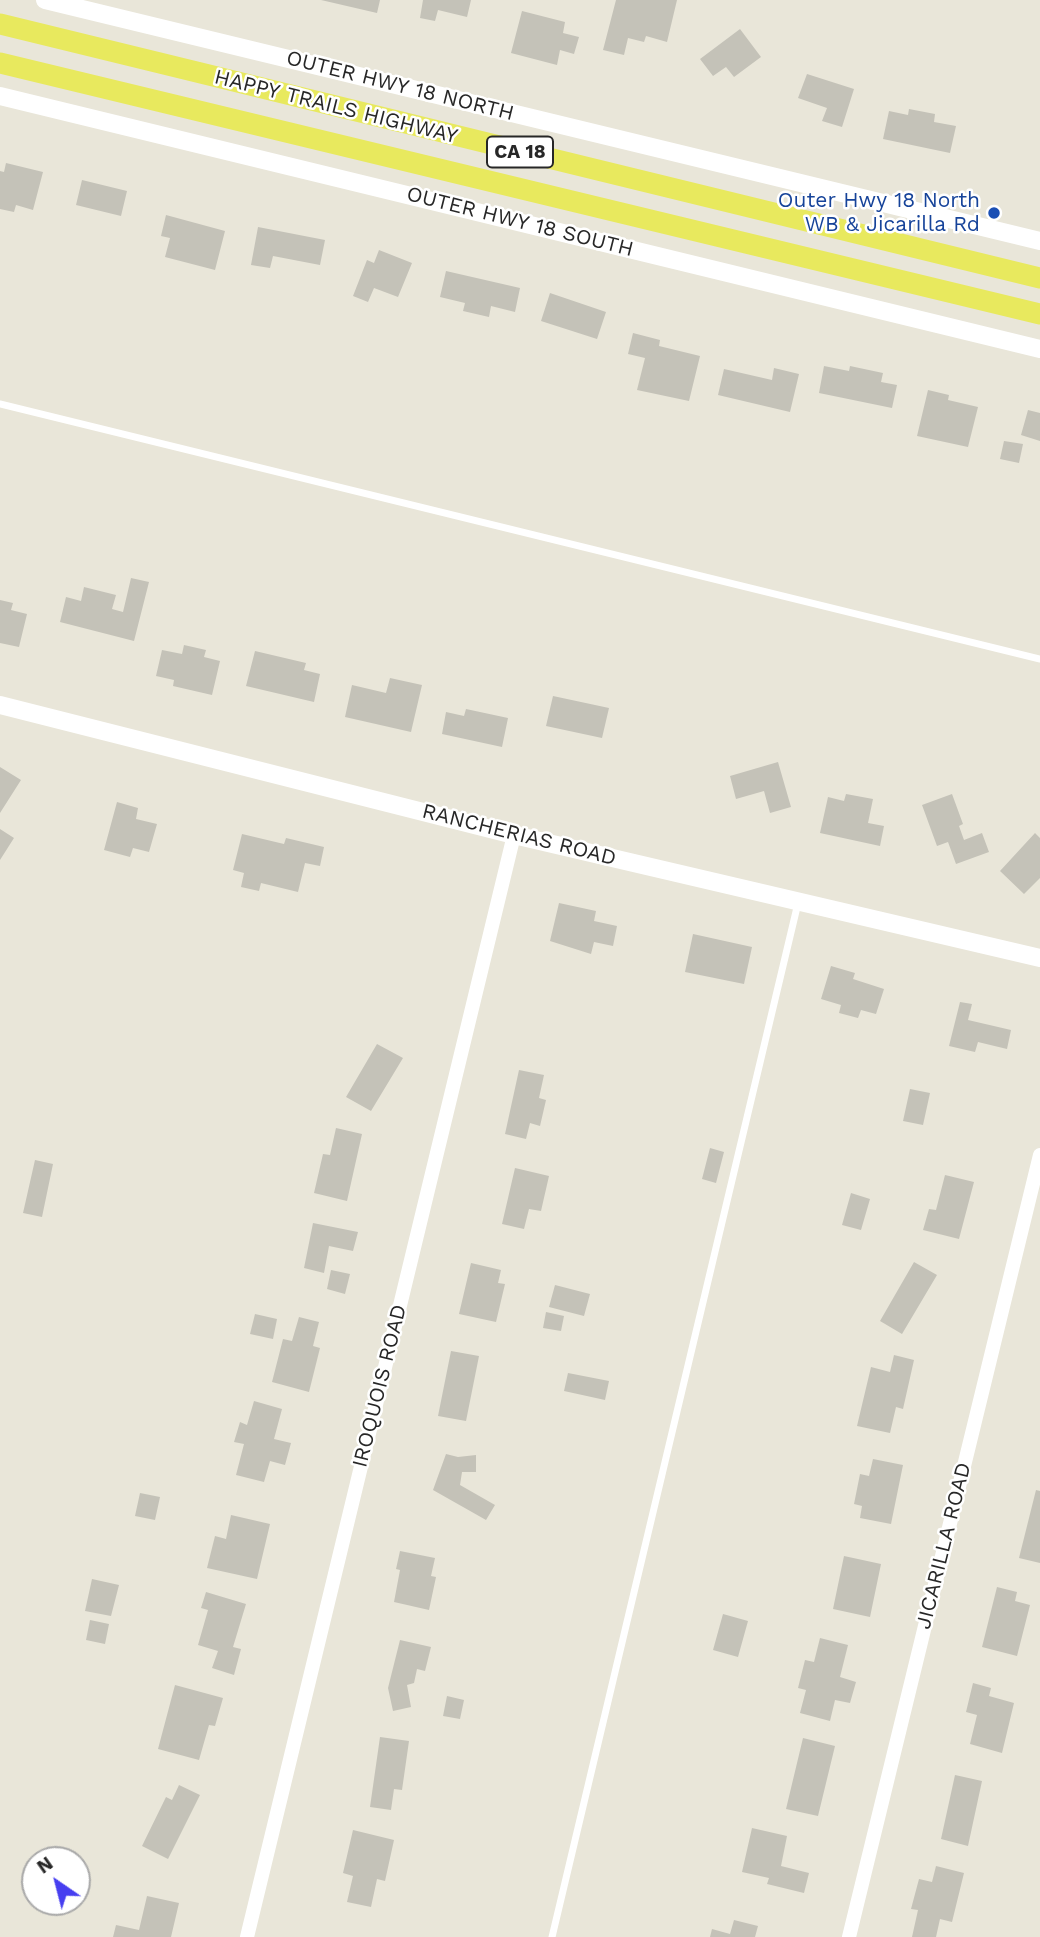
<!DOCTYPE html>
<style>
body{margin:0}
#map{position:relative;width:1040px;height:1937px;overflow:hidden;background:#e9e6d9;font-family:"Work Sans",sans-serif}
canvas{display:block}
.north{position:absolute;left:21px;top:1846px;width:70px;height:70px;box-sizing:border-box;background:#fff;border:2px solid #a9a9a9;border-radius:50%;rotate:325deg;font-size:19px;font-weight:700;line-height:28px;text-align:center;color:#272727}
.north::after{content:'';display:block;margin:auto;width:24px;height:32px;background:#473ff0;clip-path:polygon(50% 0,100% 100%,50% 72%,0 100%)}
</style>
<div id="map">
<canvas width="1040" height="1937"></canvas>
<div class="north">N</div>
</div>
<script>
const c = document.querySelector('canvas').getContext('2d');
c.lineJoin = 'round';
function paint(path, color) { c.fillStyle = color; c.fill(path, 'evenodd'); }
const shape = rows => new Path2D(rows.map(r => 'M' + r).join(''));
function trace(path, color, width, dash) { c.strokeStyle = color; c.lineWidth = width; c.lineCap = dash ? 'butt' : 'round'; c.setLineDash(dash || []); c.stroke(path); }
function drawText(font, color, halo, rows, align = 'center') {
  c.font = font + ' "Work Sans",sans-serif'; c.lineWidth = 5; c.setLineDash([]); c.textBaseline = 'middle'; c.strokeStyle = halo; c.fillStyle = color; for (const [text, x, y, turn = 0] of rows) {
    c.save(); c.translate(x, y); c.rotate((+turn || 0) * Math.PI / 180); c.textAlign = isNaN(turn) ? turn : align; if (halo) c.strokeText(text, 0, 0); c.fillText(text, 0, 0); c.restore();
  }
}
paint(shape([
 [321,0,380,0,377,13],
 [423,0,471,0,467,17,438,10,435,21,420,18],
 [616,0,677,0,667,42,646,36,644,42,628,38,624,55,603,50],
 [522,11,565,22,563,33,579,37,574,54,560,50,557,65,511,53],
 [740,29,761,57,734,77,726,67,713,76,700,59],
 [807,74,854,89,842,127,822,121,827,108,798,98],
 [909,109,935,114,934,122,956,126,950,153,883,139,889,111,908,115],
 [6,163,43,172,33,210,16,205,14,212,0,209,0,171,4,172],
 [82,180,127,191,121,216,76,205],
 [166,215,225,231,215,270,165,257,170,238,161,236],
 [258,227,325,240,320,265,273,256,270,268,251,265],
 [379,250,412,263,398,297,374,288,368,302,353,296,367,260,374,263],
 [446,271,520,288,515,312,491,306,489,317,463,311,465,303,440,297],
 [550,293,606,312,597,339,541,321],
 [633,333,660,340,659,346,700,356,689,401,637,390,645,358,628,354],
 [824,366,849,371,850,366,883,373,881,382,897,385,892,408,819,393],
 [774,368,799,374,790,412,718,395,724,369,772,380],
 [928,390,949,395,948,400,978,407,968,447,917,436],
 [1028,410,1040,413,1040,441,1021,435],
 [1004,441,1023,444,1019,463,1000,459],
 [131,578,149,582,134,641,60,622,66,597,81,601,84,587,116,595,112,609,123,612],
 [0,600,13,603,11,610,27,614,19,647,0,643],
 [184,645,206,650,204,657,220,661,212,695,173,686,174,680,156,676,162,650,182,654],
 [255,651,306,663,304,670,320,674,314,702,246,686],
 [390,678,422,685,411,732,345,717,352,685,386,693],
 [553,696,609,708,602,738,546,726],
 [466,709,508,718,502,747,442,734,446,712,464,716],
 [778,762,791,807,770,813,764,791,736,799,730,776],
 [0,767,21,780,0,813],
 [846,794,873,799,868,823,884,826,880,846,820,833,828,797,844,801],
 [952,794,963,824,959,826,964,840,982,833,989,852,956,864,948,842,937,846,922,805],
 [117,802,138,808,136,819,157,824,149,852,133,848,130,857,104,850],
 [0,829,14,838,0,860],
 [1035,833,1040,838,1040,878,1024,894,1000,871],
 [242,834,284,844,286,838,324,847,320,866,305,863,298,892,261,883,259,891,241,887,244,873,233,870],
 [559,903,596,911,594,921,617,926,613,946,594,942,591,954,550,941],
 [693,934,752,947,744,984,685,972],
 [831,966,855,973,853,979,884,989,876,1014,861,1010,858,1018,839,1013,841,1005,821,999],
 [960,1002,972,1004,968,1020,1011,1030,1007,1049,978,1042,975,1052,949,1046],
 [377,1044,403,1058,371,1111,346,1097],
 [519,1070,544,1075,539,1098,546,1100,540,1126,530,1123,526,1139,505,1134],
 [910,1089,930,1093,923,1125,903,1121],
 [336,1128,362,1134,347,1201,314,1193,323,1154,330,1155],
 [710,1148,724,1152,716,1183,702,1179],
 [35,1160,53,1164,42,1217,23,1213],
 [515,1168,549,1176,541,1211,529,1209,524,1229,502,1224],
 [945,1175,974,1182,959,1239,923,1230,929,1209,936,1210],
 [851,1193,870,1199,861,1230,842,1225],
 [313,1223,358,1232,353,1251,329,1246,324,1273,304,1268],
 [914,1262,937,1275,902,1334,880,1321],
 [471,1263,501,1270,498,1283,505,1284,496,1322,459,1314],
 [331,1270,350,1274,345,1294,327,1289],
 [555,1285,590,1294,584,1316,549,1307],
 [546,1312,564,1316,561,1331,543,1328],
 [255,1314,277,1319,273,1339,250,1334],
 [299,1317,319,1322,313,1346,320,1348,309,1392,272,1382,283,1339,292,1341],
 [451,1351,479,1356,466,1421,438,1416],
 [894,1355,914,1360,903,1409,896,1407,890,1433,857,1426,871,1367,890,1372],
 [568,1373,609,1381,605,1400,564,1391],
 [254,1401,282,1409,274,1439,291,1443,285,1465,270,1461,264,1482,236,1475,244,1444,234,1442,240,1422,247,1425],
 [446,1454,458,1457,476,1455,476,1472,462,1472,460,1485,495,1505,486,1520,433,1490],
 [873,1459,903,1465,891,1524,860,1518,862,1506,854,1504,860,1474,869,1476],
 [1036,1490,1040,1491,1040,1563,1019,1558],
 [140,1493,160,1497,155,1520,135,1516],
 [231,1515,270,1524,257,1579,207,1568,215,1536,226,1539],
 [400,1551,435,1558,431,1576,436,1577,429,1610,394,1602,400,1570,396,1569],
 [844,1556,881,1564,870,1617,833,1609],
 [92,1579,119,1585,111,1616,85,1611],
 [997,1587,1017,1592,1015,1601,1030,1605,1017,1656,982,1647],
 [206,1592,246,1604,233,1647,241,1649,234,1675,212,1668,218,1651,198,1645,208,1610,201,1608],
 [723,1614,748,1621,738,1657,713,1650],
 [90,1620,109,1624,105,1644,86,1640],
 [820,1638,848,1645,840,1677,856,1682,850,1703,835,1700,830,1721,800,1713,806,1690,798,1688,805,1660,814,1662],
 [400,1640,431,1647,425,1671,417,1669,414,1683,407,1685,411,1707,393,1711,388,1688],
 [973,1683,991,1688,989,1696,1014,1703,1002,1753,970,1744,977,1715,966,1712],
 [175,1685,223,1698,215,1726,209,1725,199,1760,158,1749],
 [447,1696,464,1700,460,1719,443,1716],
 [380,1737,409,1741,402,1790,394,1789,391,1810,370,1807],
 [803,1738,835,1746,818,1816,786,1809],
 [955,1775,982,1781,968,1846,941,1839],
 [179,1785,200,1795,168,1859,142,1846,166,1797,172,1800],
 [752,1828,787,1836,781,1866,809,1873,804,1893,767,1884,769,1878,742,1872],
 [353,1830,394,1840,385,1881,377,1879,371,1907,347,1902,353,1876,343,1873],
 [936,1866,964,1873,952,1922,940,1919,936,1937,912,1937,918,1910,911,1909,919,1879,932,1882],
 [147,1896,179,1903,171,1937,113,1937,116,1925,139,1930],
 [734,1920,758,1926,755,1937,710,1937,712,1929,730,1934]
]), '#c4c2b8');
trace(shape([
 [0,404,1040,659],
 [552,1937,798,903]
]), '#fff', 7);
trace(shape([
 [247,1937,514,835],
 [849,1937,1040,1155]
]), '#fff', 14);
trace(shape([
 [45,0,1040,241],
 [0,96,1040,349],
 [0,705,514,835,1040,958]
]), '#fff', 18);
trace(shape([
 [0,24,1040,278],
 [0,63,1040,314]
]), '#e8e95e', 21);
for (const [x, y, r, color] of [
 [994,213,7,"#1a4fb4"]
]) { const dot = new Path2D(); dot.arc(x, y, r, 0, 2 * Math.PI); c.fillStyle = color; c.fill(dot); trace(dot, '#fff', 2.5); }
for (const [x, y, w] of [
 [520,152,66]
]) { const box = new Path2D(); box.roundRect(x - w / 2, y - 15.5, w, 31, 5); c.fillStyle = '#fff'; c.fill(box); trace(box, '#272727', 2); }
drawText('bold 19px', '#272727', null, [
 ["CA 18",520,152]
]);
drawText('21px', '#272727', '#fff', [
 ["OUTER HWY 18 NORTH",400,86,14],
 ["HAPPY TRAILS HIGHWAY",336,107,14],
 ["OUTER HWY 18 SOUTH",520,222,14],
 ["RANCHERIAS ROAD",519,835,14],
 ["IROQUOIS ROAD",380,1386,-76],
 ["JICARILLA ROAD",944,1546,-76]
]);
drawText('21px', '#164399', '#fff', [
 ["Outer Hwy 18 North",980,201],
 ["WB & Jicarilla Rd",980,225]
], 'right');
</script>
